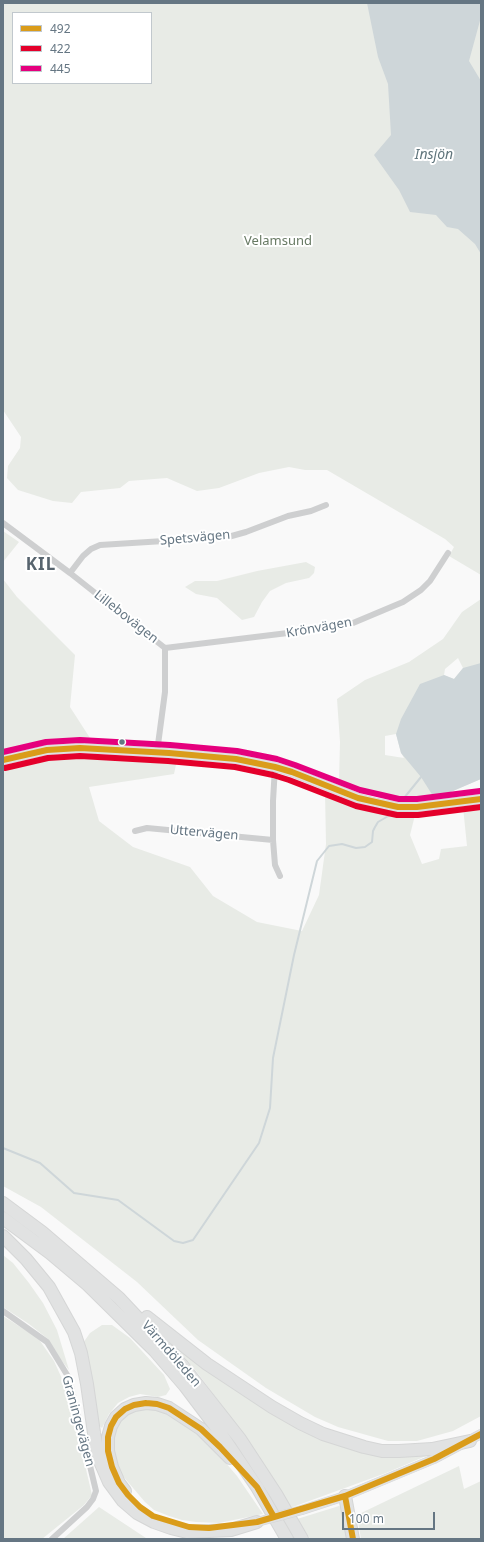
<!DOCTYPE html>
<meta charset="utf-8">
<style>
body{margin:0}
#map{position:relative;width:484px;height:1542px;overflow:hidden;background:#f9f9f9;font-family:"Noto Sans",sans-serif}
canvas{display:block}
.frame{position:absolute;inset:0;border:4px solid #657683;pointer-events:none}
.legend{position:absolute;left:12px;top:12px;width:140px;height:72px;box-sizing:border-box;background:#fff;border:1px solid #c1c8cd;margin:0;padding:5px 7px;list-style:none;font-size:12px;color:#657683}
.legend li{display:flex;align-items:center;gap:8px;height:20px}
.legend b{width:20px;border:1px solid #c1c8cd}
.scale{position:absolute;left:342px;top:1512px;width:93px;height:18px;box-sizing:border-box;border:2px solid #657683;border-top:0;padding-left:5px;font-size:12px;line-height:14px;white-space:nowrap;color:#657683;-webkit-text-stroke:3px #fff;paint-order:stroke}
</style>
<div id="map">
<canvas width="484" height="1542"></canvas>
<div class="frame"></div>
<ul class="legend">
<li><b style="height:5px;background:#da9c1a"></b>492</li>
<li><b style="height:5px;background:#e4002b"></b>422</li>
<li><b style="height:5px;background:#e5007d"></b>445</li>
</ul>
<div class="scale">100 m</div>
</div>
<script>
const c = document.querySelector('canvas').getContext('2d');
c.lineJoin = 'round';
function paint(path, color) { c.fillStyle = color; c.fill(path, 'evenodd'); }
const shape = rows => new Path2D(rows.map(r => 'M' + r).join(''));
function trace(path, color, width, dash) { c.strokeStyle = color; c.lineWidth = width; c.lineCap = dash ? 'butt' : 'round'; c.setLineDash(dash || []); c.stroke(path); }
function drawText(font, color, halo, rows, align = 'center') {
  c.font = font + ' "Noto Sans",sans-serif'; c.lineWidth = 4; c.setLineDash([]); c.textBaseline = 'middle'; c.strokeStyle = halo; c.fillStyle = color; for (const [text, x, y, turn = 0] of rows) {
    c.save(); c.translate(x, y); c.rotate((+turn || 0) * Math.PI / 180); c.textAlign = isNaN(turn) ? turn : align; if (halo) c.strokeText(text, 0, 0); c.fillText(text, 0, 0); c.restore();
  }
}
paint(shape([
 [3,3,481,3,481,575,449,556,454,547,445,539,327,470,305,470,289,467,259,473,219,488,197,491,167,478,129,481,120,488,81,492,72,503,53,501,18,490,7,478,8,466,20,448,21,437,3,410],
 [13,13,151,13,151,83,13,83],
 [3,531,19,542,3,562],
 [306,562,315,567,314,573,309,578,286,583,270,591,262,602,254,617,242,620,217,598,196,594,185,587,195,581,217,581,257,571],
 [3,579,17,597,75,655,70,707,90,738,25,746,3,751],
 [481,599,481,779,446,794,409,800,381,796,356,790,339,782,340,742,337,699,365,680,409,662,443,639,462,612],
 [458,658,463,668,454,679,444,675,445,669],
 [396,734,401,753,404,758,385,755,385,736],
 [80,753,124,756,132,758,177,760,174,774,89,787,99,821,133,847,190,867,213,896,257,922,302,931,319,895,326,844,325,792,377,808,416,811,410,835,422,864,439,859,441,849,467,846,463,807,481,805,481,1416,453,1431,417,1441,388,1441,338,1427,315,1417,266,1388,198,1340,137,1282,41,1207,3,1186,3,766,51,755],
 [3,1255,13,1263,29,1283,43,1303,57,1330,69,1370,61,1360,48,1339,29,1324,3,1307],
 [3,1316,38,1338,54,1361,68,1392,92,1495,84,1505,42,1539,3,1539],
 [102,1325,112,1325,130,1338,164,1375,170,1389,166,1395,158,1397,140,1394,129,1397,118,1403,109,1414,102,1428,97,1424,83,1343,90,1333],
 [174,1345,331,1442,371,1455,389,1457,426,1456,386,1473,290,1508,274,1480,245,1436,196,1371],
 [146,1407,165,1412,189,1427,214,1449,237,1476,263,1514,219,1523,196,1522,182,1520,169,1516,154,1510,145,1502,122,1475,115,1460,113,1447,113,1435,118,1423,132,1411],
 [459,1466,464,1489,481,1481,481,1539,361,1539,357,1515],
 [339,1506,341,1507,349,1539,310,1539,297,1519],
 [99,1507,146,1538,152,1539,63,1539]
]), '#e8ebe6');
paint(shape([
 [367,3,481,3,481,17,469,61,481,81,481,254,475,244,458,229,447,227,436,215,410,212,399,190,374,155,391,135,388,84,378,57],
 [481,663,481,779,446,794,433,796,421,777,401,753,396,734,401,719,420,684,444,675,454,679,463,668]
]), '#ced6d9');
trace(shape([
 [404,798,421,777],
 [3,1148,40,1163,74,1193,118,1200,174,1241,183,1243,193,1240,259,1143,270,1108,273,1058,294,955,317,861,329,846,342,844,356,848,365,847,372,842,373,831,375,827,378,822,390,815,394,811]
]), '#ced6d9', 2);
const secondary = shape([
 [3,760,47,750,80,748,169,753,236,759,275,767,292,772,358,798,377,803,398,807,417,807,481,799],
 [302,1510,345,1496,434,1459,481,1434]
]);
const highway = shape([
 [3,1203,42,1232,119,1298,182,1365,240,1439,276,1494,302,1539],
 [3,1218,50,1253,88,1285,155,1351,185,1386,219,1431,257,1487,287,1539],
 [3,1236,26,1259,49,1287,74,1332,81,1353,87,1384,94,1433,99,1459,109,1482,123,1501,137,1513,154,1522,171,1528,187,1532,231,1530,257,1522],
 [147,1317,207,1364,272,1407,300,1423,323,1434,364,1447,382,1451,399,1451,432,1449,470,1441],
 [125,1491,119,1483,112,1467,108,1451,108,1437,111,1426,116,1417,125,1409,134,1405,146,1403,157,1404,169,1408,201,1429,230,1458],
 [345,1496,353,1539]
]);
trace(secondary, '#d5d6d7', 10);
trace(highway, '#d5d6d6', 14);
trace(shape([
 [3,523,70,573,165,648,165,692,157,752],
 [70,573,83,556,91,549,100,545,228,537,246,532,288,516,311,511,326,505],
 [165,648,296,632,353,623,403,602,421,590,430,581,448,553],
 [275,767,273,801,273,840,275,865,280,876],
 [135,831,147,828,273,840],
 [3,1311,47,1342,69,1378,96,1491,93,1499,87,1507,52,1539]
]), '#cecfd0', 6);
trace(secondary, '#e1e2e2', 9);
trace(highway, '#e1e2e2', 12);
const secondaryBridge = shape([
 [257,1522,302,1510]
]);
trace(secondaryBridge, '#d5d6d7', 10, []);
trace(secondaryBridge, '#e1e2e2', 9);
trace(shape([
 [3,760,47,750,80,748,169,753,236,759,275,767,292,772,358,798,398,807,417,807,481,799],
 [146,1403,157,1404,169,1408,201,1429,220,1447,257,1487,274,1517,257,1522,209,1528,189,1527,153,1516,140,1507,128,1495,119,1483,112,1467,108,1451,108,1437,111,1426,116,1417,125,1409,134,1405,146,1403],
 [345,1496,353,1539],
 [274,1517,345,1496,434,1459,481,1434]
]), '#da9c1a', 6);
trace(shape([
 [5,768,48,758,80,756,168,761,235,767,273,775,289,780,356,806,397,815,418,815,481,807]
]), '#e4002b', 6);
trace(shape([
 [3,752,46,742,80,740,170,745,237,751,277,759,295,765,360,790,399,799,417,799,480,791]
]), '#e5007d', 6);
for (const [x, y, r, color] of [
 [122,742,3.5,"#657683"]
]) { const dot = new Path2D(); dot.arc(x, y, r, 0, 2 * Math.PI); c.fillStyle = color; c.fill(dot); trace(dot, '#fff', 1.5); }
drawText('13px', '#687a64', '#fff', [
 ["Velamsund",278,241]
]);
drawText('13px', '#657683', '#fff', [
 ["Spetsvägen",195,538,-5],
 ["Lillebovägen",126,617,38],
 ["Krönvägen",319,628,-10],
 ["Uttervägen",204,833,5],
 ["Värmdöleden",171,1354,49],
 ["Graningevägen",78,1421,75]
]);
drawText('italic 14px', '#60757c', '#fff', [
 ["Insjön",434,155]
]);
c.letterSpacing = '1px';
drawText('bold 17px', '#57646e', '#fff', [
 ["KIL",41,565]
]);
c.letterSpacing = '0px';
</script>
